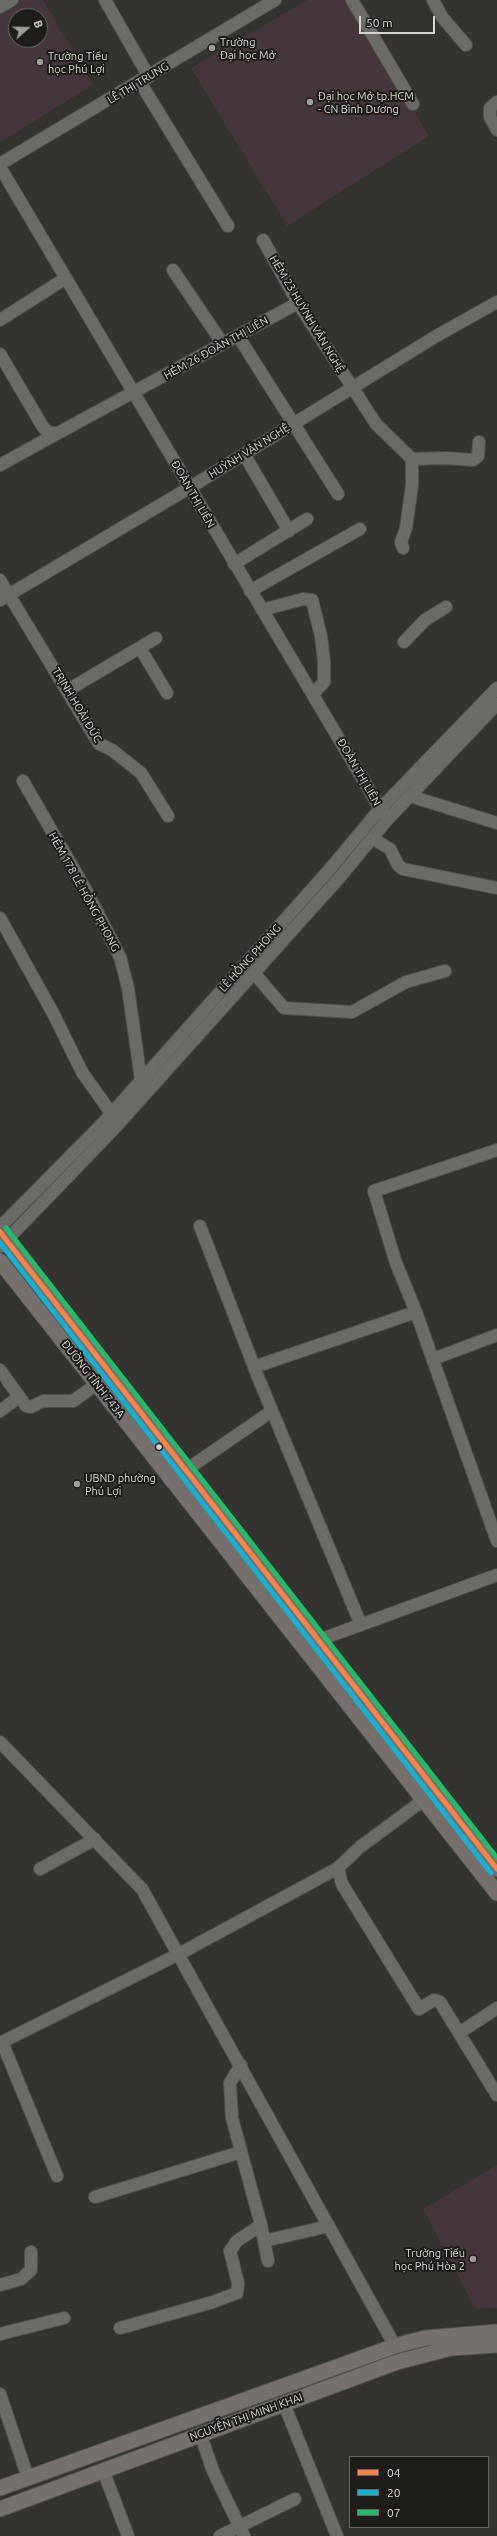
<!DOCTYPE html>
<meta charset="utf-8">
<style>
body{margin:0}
#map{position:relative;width:497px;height:2536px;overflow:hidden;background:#34332f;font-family:Ubuntu,sans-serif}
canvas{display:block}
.legend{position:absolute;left:349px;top:2456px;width:140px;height:72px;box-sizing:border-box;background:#1d1c18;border:1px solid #676662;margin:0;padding:5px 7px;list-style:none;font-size:12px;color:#d6d5d0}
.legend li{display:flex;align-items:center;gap:8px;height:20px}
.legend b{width:20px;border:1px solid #676662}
.north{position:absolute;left:8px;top:8px;width:40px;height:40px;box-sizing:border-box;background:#1d1c18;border:1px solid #676662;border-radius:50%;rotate:70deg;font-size:11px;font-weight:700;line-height:16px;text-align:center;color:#d6d5d0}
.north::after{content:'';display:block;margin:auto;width:14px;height:18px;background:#9d9c98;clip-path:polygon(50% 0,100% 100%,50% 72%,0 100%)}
.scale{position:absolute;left:359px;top:16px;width:76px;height:18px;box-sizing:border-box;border:2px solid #d6d5d0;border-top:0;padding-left:5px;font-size:12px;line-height:14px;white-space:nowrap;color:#d6d5d0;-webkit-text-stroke:3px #1d1c18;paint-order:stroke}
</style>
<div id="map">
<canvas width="497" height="2536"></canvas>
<ul class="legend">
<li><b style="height:5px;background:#f8844c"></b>04</li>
<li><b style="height:5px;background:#13b2d5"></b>20</li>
<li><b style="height:5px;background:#20bc6c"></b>07</li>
</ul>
<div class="north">B</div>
<div class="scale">50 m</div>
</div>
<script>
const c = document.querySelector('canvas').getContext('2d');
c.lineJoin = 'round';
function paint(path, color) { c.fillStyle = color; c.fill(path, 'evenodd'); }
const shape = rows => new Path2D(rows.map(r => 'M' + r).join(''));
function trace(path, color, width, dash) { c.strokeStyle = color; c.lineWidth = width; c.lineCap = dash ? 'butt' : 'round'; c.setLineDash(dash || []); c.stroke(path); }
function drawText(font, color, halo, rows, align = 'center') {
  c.font = font + ' Ubuntu,sans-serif'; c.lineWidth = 4; c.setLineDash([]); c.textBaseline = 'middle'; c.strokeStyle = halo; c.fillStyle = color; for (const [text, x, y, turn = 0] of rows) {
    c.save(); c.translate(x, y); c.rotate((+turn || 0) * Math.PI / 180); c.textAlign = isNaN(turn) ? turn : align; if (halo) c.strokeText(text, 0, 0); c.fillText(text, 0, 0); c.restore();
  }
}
paint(shape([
 [20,0,43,0,93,85,2,141,0,141,0,12],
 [16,16,40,16,40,40,16,40],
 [307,0,349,0,429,136,287,226,191,68],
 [497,2165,497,2308,475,2309,423,2209]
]), '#45353c');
const minor = shape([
 [105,0,149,77],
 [352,0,413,104],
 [433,0,442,17,466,45],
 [0,7,12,0],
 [140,82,228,226],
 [497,102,490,108,490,117,497,130],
 [0,164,275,0],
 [0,167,387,820],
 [263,240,298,303,376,424,412,459,412,485,406,528,401,542,403,548],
 [173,270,223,344],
 [0,320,66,278],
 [238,336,338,494],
 [0,354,43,427,49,433,58,433,298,303],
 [244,454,289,531],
 [412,459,446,458,473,460,478,456,479,442],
 [0,465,58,433],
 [234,564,307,519],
 [0,580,99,744,112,750,141,773,168,816],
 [250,591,360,529],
 [0,600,189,488,438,335,497,302],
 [262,610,303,599,312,600,321,636,324,661,324,682,313,694],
 [404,642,425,620,446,607],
 [140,648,167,693],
 [68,690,156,638],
 [23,781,87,892,120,957,128,988,141,1080],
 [410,796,497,823],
 [372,838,390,849,398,865,403,869,497,888],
 [0,918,53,1013,82,1072,111,1113],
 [254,973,284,1008,352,1012,406,982,445,971],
 [497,1150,374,1191,396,1263,416,1312,497,1541],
 [200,1226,258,1377,361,1625],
 [0,1227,104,1122,330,869,380,809,497,688],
 [0,1247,112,1131,340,877,387,820,497,704],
 [433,1359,497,1335],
 [254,1367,416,1312],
 [0,1370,26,1406,31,1407,43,1401,73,1401,97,1384],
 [0,1411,19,1397],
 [186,1470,272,1411],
 [319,1640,497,1575],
 [0,1742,142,1889,395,2346],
 [338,1868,342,1884,419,2009,434,2000,440,2002,497,2095],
 [40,1869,95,1839],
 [459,2033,497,2008],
 [2,2042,57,2176],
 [0,2043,179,1954,338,1868,360,1847,425,1799],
 [241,2065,230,2083,232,2118,261,2225,268,2261],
 [95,2197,241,2152],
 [264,2241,329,2226],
 [0,2285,21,2279,31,2270,31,2252],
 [120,2328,213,2302,237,2293,238,2283,230,2251,237,2241,261,2225],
 [0,2334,64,2318],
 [0,2394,28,2478],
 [284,2404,337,2536],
 [200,2433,213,2471,244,2536],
 [103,2470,128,2536],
 [220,2536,295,2499]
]);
const major = shape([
 [0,1232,497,1869],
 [0,1261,497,1893],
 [0,2488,395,2346,425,2338,497,2332],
 [0,2509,397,2362,451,2348,497,2345]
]);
trace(minor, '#504f4c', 14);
trace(major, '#504f4c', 17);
trace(minor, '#6b6a67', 12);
trace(major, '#75706b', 15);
trace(shape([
 [0,1232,497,1869]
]), '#f8844c', 5);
trace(shape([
 [0,1243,491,1873]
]), '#13b2d5', 5);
trace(shape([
 [6,1228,497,1858]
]), '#20bc6c', 5);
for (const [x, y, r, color] of [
 [212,48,4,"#9d9c98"],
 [40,62,4,"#9d9c98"],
 [310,102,4,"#9d9c98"],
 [159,1447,3.5,"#d6d5d0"],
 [77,1484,4,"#9d9c98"],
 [473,2259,4,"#9d9c98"]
]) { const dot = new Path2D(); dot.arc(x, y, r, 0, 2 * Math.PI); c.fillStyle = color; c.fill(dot); trace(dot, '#1d1c18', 1.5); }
drawText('11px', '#d6d5d0', '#1d1c18', [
 ["Trường",220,42],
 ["Đại học Mở",220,55],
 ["Trường Tiểu",48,56],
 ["học Phú Lợi",48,69],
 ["Đại học Mở tp.HCM",318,96],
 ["- CN Bình Dương",318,109],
 ["UBND phường",85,1478],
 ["Phú Lợi",85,1491],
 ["Trường Tiểu",465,2253,"right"],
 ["học Phú Hòa 2",465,2266,"right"]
], 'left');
drawText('11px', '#d6d5d0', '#1d1c18', [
 ["LÊ THỊ TRUNG",138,83,-31],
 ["HẺM 23 HUỲNH VĂN NGHỆ",307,314,59],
 ["HẺM 26 ĐOÀN THỊ LIÊN",216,348,-29],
 ["HUỲNH VĂN NGHỆ",249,451,-32],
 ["ĐOÀN THỊ LIÊN",193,494,60],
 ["TRỊNH HOÀI ĐỨC",77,705,59],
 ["ĐOÀN THỊ LIÊN",359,772,60],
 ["HẺM 178 LÊ HỒNG PHONG",84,892,61],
 ["LÊ HỒNG PHONG",250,958,-48],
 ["ĐƯỜNG TỈNH 743A",93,1379,52],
 ["NGUYỄN THỊ MINH KHAI",246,2417,-20]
]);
</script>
